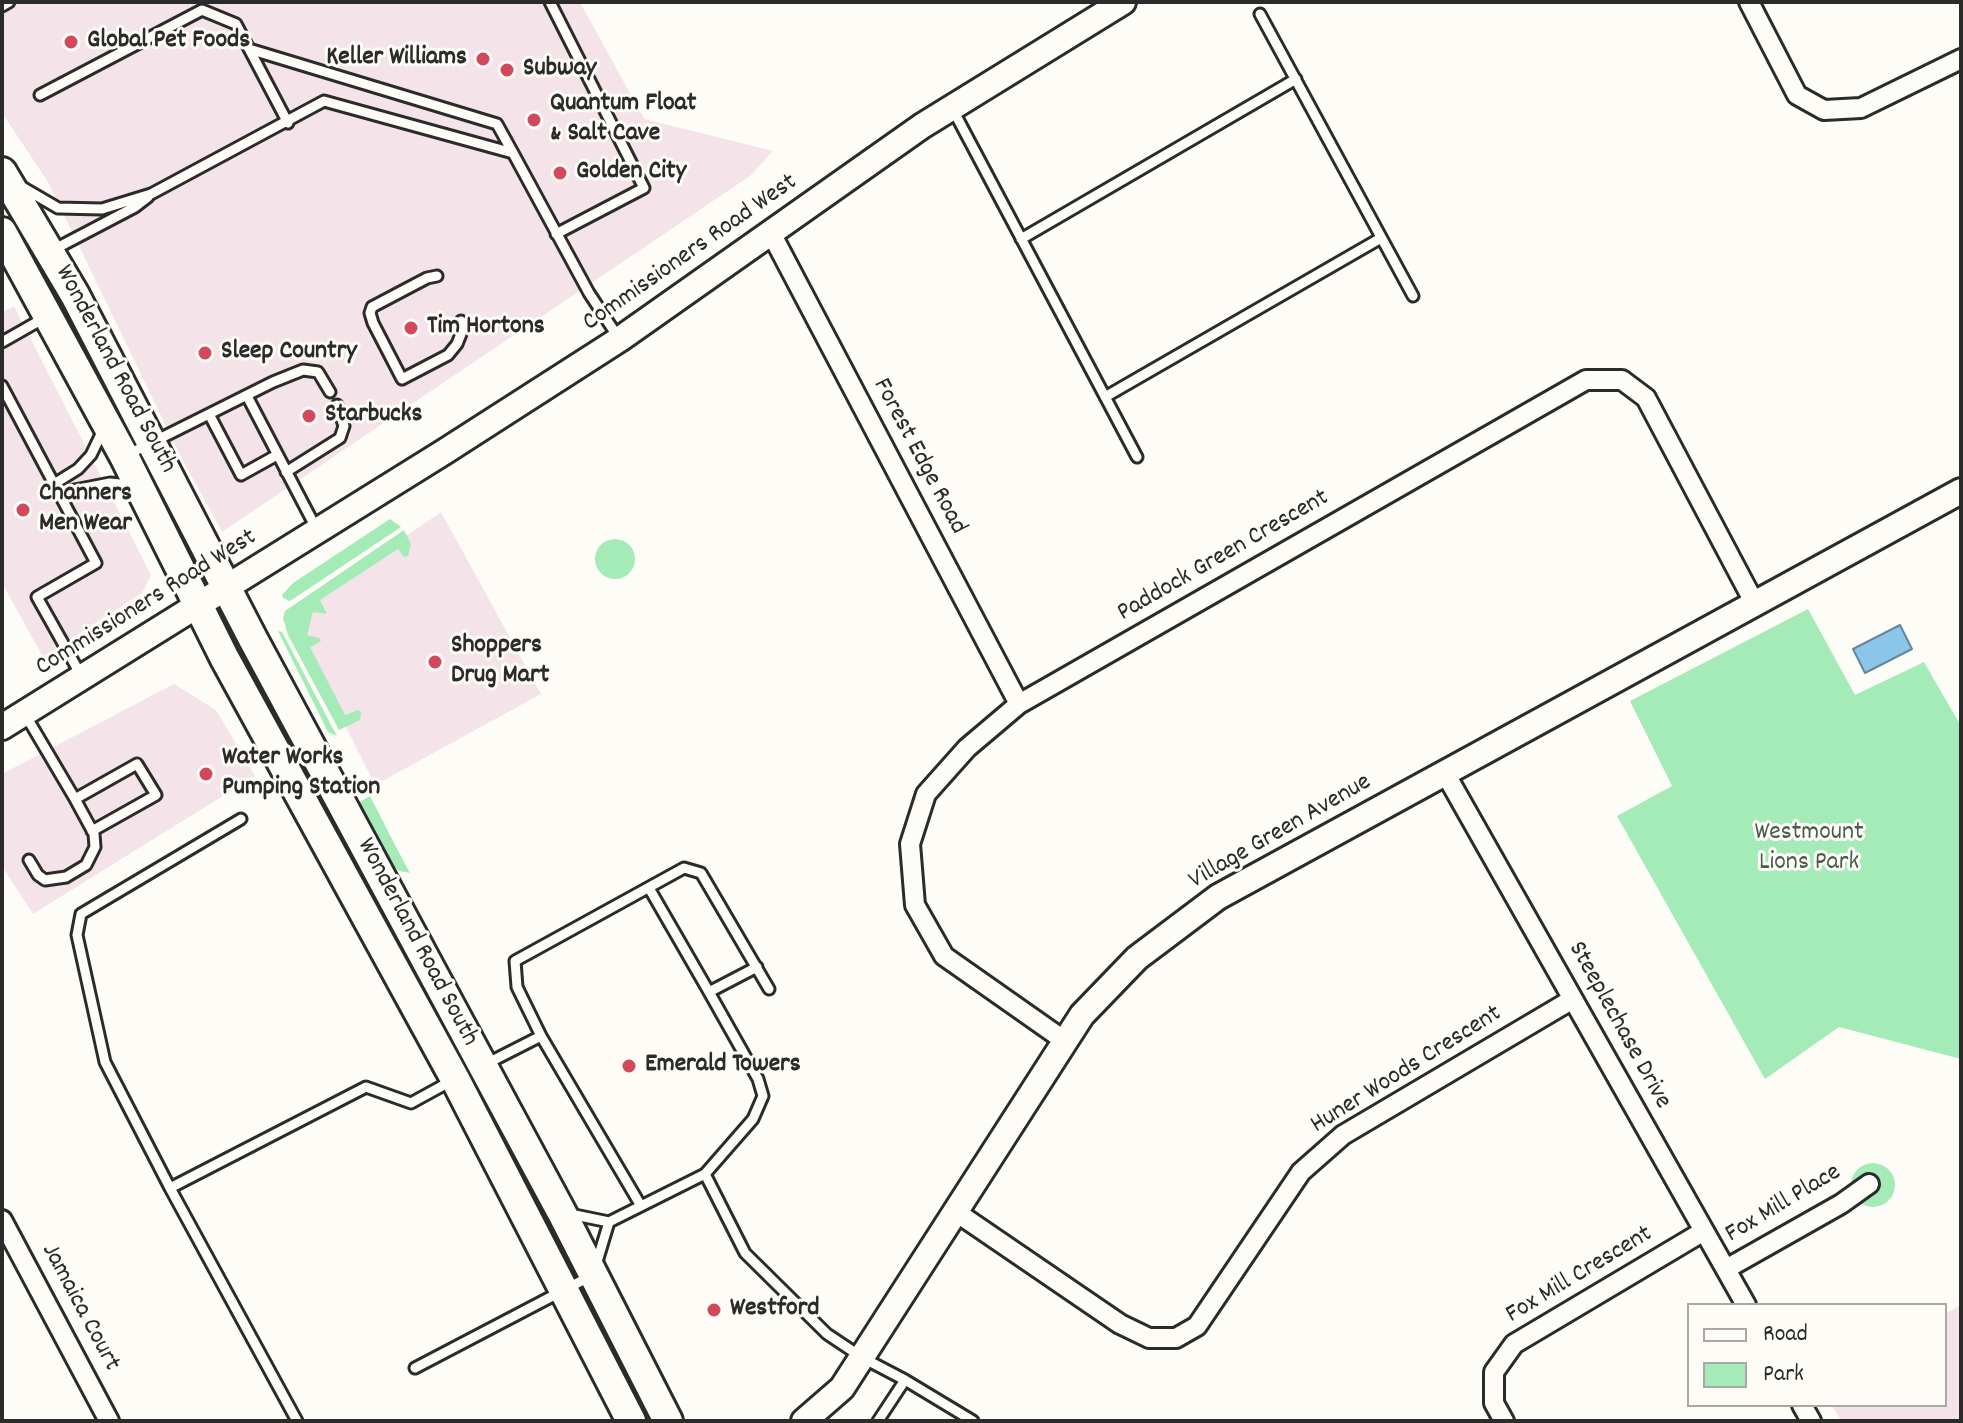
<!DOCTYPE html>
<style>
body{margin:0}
#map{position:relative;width:1963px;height:1423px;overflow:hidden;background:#fdfcf7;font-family:Dekko,sans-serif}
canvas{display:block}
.frame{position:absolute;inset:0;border:4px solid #2b2b2b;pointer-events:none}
.legend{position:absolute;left:1687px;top:1303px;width:260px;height:104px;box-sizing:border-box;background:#fdfcf7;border:2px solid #a9a8a5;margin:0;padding:10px 14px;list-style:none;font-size:24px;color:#2b2b2b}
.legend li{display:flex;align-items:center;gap:16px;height:40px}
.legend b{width:40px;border:2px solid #a9a8a5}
</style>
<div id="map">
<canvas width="1963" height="1423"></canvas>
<div class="frame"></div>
<ul class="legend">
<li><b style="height:10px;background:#fdfcf7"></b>Road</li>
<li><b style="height:22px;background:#a5ebb8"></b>Park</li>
</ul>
</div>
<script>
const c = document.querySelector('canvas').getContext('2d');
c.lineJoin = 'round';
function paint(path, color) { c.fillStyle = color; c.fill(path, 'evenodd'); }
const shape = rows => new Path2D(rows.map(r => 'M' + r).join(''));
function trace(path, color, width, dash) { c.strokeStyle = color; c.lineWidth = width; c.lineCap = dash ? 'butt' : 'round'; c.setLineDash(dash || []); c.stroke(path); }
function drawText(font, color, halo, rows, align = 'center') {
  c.font = font + ' Dekko,sans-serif'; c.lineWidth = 6; c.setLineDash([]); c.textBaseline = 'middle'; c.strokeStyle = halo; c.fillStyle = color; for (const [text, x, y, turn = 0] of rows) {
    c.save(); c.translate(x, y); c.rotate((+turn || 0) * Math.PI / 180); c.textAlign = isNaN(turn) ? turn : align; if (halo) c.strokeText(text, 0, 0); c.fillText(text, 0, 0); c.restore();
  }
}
paint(shape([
 [2,2,580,2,644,119,773,151,750,176,222,532,181,457,48,182,2,113],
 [14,306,151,575,142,593,43,657,2,583,2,313],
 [441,512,541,694,375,785,290,616],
 [174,684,216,710,255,776,33,914,2,866,2,774],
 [1961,1305,1961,1421,1841,1421,1832,1405,1945,1405,1945,1314]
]), '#f4e4ea');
paint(shape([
 [390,519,401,527,293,599,289,601,283,598,282,595,293,583],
 [404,530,411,544,408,556,404,557,398,549,320,600,327,614,313,612,307,635,319,638,321,641,310,647,345,715,358,710,361,712,360,720,339,730,288,635,283,618,285,611],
 '595 559a20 20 0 1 1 40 0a20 20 0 1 1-40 0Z',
 [1808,609,1855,695,1924,662,1961,726,1961,1059,1839,1027,1765,1079,1617,816,1672,786,1630,701],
 [278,631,282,632,337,736,328,732],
 [370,796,396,847,410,873,399,871,391,864,358,803],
 '1851 1185a22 22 0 1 1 44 0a22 22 0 1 1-44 0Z'
]), '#a5ebb8');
const water = shape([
 [1900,625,1912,649,1865,673,1853,649,1900,625]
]);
paint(water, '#8bc5ea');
trace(water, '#65879e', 2);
const lane = shape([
 [550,2,644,188,556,234],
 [2,6,9,2],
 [1260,14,1413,296],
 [249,49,497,124,513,153],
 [40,95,202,10,236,24,288,123],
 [952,108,1137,457],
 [22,187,58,208,102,209,151,194,324,101,513,153,589,293,618,337],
 [1021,239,1296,79],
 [53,250,135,207,148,197],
 [437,276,427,278,372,307,370,313,373,323,402,379,448,355,457,344,461,334,461,321],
 [2,342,46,317],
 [2,386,96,563,37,597,82,677],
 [247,396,316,528],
 [1105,397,1381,238],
 [209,414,241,475,277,455],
 [127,455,273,382,303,370,318,372,330,392],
 [286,472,340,438,344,426,337,405],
 [54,484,78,469,91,455,103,430],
 [59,493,110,483,130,485],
 [26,716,75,799,137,764,156,795,92,831],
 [241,819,81,914,77,935,105,1062,170,1188,297,1421],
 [29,860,38,875,45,880,66,877,86,865,95,847,94,834,75,799],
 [649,888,709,992],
 [541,1036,641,1206,609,1222,570,1214],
 [484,1065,541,1036,517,987,515,961,684,868,701,873,769,989],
 [705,1174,753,1119,763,1096,758,1079,709,992,757,967],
 [170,1188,366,1087,411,1103,453,1080],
 [641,1206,705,1174,745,1253,827,1334,863,1358,905,1380,973,1421],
 [596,1265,609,1222],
 [415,1368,589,1277],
 [878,1421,905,1380]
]);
const street = shape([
 [1749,2,1797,95,1824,110,1861,108,1961,59],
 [771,233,1019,704],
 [1445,773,1746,1305],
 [1065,1041,944,956,915,905,910,844,926,794,967,748,1019,704,1586,380,1622,380,1646,398,1755,604],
 [956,1212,1120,1324,1149,1338,1176,1338,1197,1326,1301,1172,1343,1135,1573,999],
 [2,1220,109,1421],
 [1726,1269,1841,1204,1869,1184],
 [1802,1405,1811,1421],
 [1504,1421,1494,1403,1494,1372,1514,1344,1704,1231]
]);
const secondary = shape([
 [2,727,444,452,620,339,922,126,1123,2],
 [804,1421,842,1388,1082,1015,1137,958,1218,897,1961,491]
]);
const primary = shape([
 [2,172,75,295,253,639,562,1213,668,1421],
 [2,232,124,456,224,657,455,1079,631,1421]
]);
trace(lane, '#2b2b2b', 15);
trace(street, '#2b2b2b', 24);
trace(secondary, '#2b2b2b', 30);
trace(primary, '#2b2b2b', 34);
trace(lane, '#fdfcf7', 9);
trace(street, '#fdfcf7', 18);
trace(secondary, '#fdfcf7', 24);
trace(primary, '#fdfcf7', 28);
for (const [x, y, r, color] of [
 [71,42,8,"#d1495b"],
 [483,59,8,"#d1495b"],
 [507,70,8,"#d1495b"],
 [534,120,8,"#d1495b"],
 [560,173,8,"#d1495b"],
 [411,328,8,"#d1495b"],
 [205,353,8,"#d1495b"],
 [309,416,8,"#d1495b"],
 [23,510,8,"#d1495b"],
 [435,662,8,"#d1495b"],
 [206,774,8,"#d1495b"],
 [629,1066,8,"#d1495b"],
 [714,1310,8,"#d1495b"]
]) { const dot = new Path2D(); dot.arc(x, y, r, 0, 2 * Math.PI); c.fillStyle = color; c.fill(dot); trace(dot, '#fdfcf7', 3); }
drawText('bold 26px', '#2b2b2b', '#fdfcf7', [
 ["Global Pet Foods",87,42],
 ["Keller Williams",467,59,"right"],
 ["Subway",523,70],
 ["Quantum Float",550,105],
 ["& Salt Cave",550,135],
 ["Golden City",576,173],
 ["Tim Hortons",427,328],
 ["Sleep Country",221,353],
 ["Starbucks",325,416],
 ["Channers",39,495],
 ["Men Wear",39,525],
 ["Shoppers",451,647],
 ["Drug Mart",451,677],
 ["Water Works",222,759],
 ["Pumping Station",222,789],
 ["Emerald Towers",645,1066],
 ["Westford",730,1310]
], 'left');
drawText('26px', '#2b2b2b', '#fdfcf7', [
 ["Commissioners Road West",691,254,-35],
 ["Wonderland Road South",114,370,62],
 ["Forest Edge Road",918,457,62],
 ["Paddock Green Crescent",1224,557,-30],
 ["Commissioners Road West",147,604,-32],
 ["Village Green Avenue",1281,833,-30],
 ["Wonderland Road South",416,943,62],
 ["Steeplechase Drive",1618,1026,61],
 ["Huner Woods Crescent",1407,1071,-32],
 ["Fox Mill Place",1784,1205,-31],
 ["Fox Mill Crescent",1580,1276,-31],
 ["Jamaica Court",79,1308,62]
]);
drawText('26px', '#4a5b4e', '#fdfcf7', [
 ["Westmount",1809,834],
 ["Lions Park",1809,864]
]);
</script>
